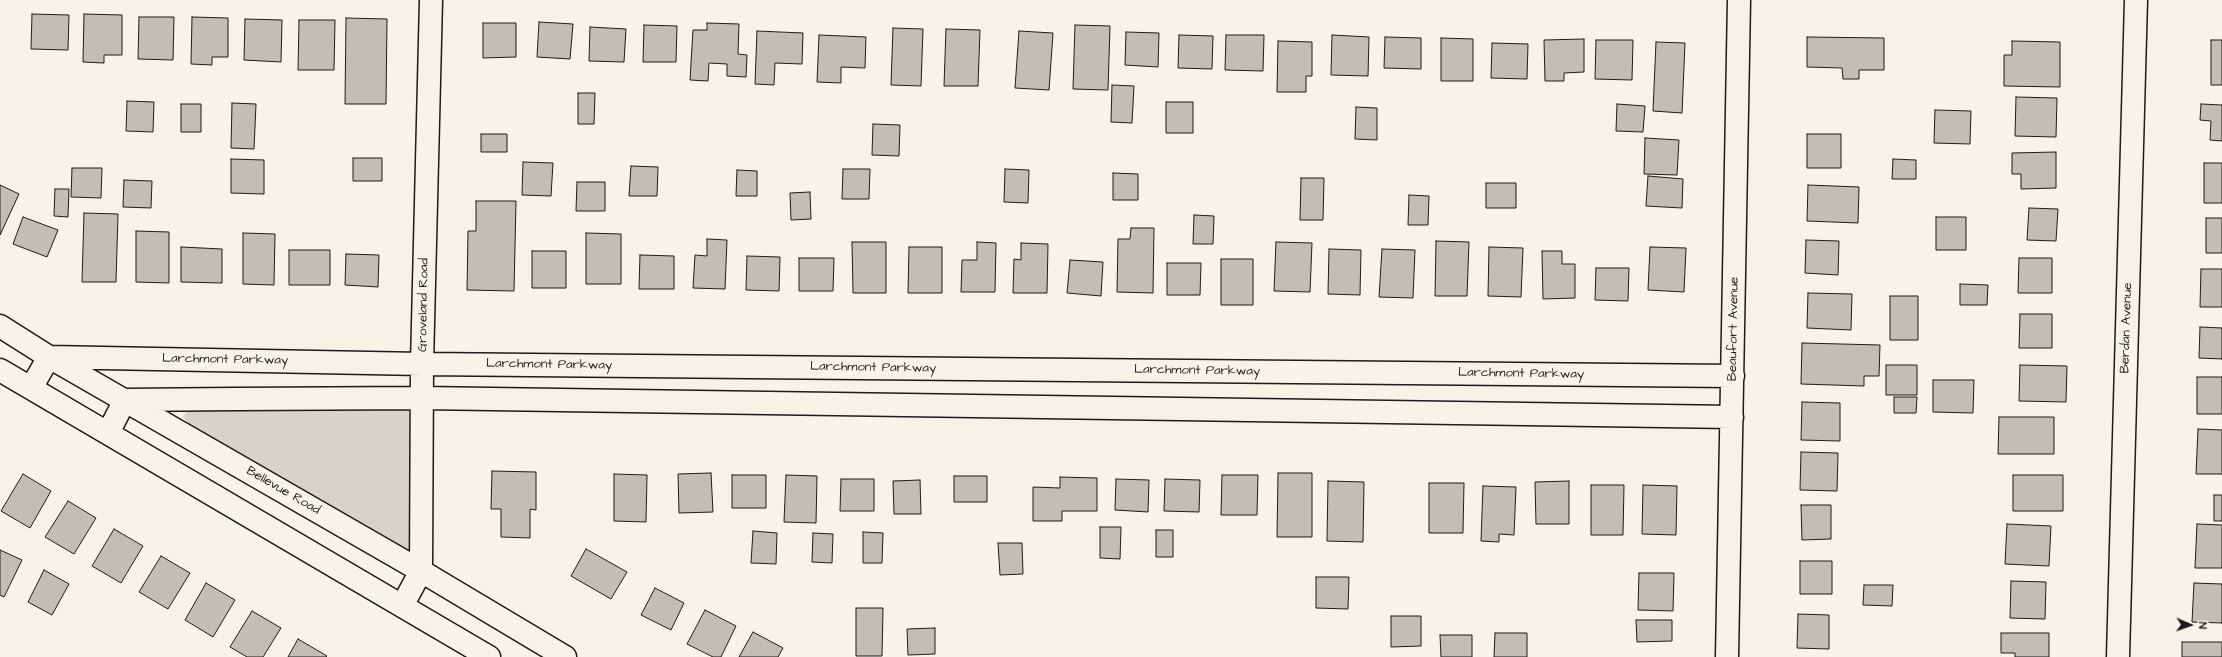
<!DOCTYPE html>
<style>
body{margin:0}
#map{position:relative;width:2222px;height:657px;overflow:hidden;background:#f7f3e8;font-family:"Architects Daughter",sans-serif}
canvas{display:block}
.north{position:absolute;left:2170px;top:605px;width:40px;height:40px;-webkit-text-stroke:3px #f7f3e8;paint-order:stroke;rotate:92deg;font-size:11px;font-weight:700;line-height:16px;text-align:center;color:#1c1c1c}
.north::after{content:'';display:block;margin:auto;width:14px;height:18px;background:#1c1c1c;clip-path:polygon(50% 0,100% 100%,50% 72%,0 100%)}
</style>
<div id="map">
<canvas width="2222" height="657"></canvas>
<div class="north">N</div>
</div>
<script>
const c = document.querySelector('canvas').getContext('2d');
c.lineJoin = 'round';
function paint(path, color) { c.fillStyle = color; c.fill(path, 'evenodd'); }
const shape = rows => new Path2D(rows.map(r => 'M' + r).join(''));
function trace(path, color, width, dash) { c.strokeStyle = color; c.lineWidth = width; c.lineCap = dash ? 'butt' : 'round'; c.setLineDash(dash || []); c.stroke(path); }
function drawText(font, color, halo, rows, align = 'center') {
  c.font = font + ' "Architects Daughter",sans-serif'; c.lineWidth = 3.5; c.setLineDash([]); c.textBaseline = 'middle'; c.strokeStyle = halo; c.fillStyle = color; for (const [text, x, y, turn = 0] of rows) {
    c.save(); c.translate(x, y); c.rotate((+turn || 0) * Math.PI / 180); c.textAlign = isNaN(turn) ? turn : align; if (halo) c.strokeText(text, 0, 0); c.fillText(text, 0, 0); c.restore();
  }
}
paint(shape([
 [414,405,416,559,190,426,183,416,190,409]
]), '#d7d3cb');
const building = shape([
 [32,14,69,15,68,50,31,49,32,14],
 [84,14,122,15,122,55,104,55,104,63,83,62,84,14],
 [139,17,174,17,173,60,138,59,139,17],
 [192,17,228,18,228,57,212,57,212,65,191,64,192,17],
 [346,18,387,19,386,104,345,104,346,18],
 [245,19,282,20,281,62,244,60,245,19],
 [299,20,335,20,334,70,298,70,299,20],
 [539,22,573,24,570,59,537,57,539,22],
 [483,23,516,23,516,57,483,58,483,23],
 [707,23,739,24,738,54,747,55,746,77,727,76,727,64,709,63,708,81,690,80,693,30,707,30,707,23],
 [644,25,677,26,676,62,643,62,644,25],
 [1075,25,1110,26,1108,90,1073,89,1075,25],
 [590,27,626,29,624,62,589,61,590,27],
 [893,28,923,29,921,86,891,85,893,28],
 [946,29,980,30,978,86,944,86,946,29],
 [757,31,803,33,802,64,775,63,774,85,755,84,757,31],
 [1019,31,1053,33,1049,90,1015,88,1019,31],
 [1126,32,1159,33,1158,67,1125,65,1126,32],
 [819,35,866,37,865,68,841,67,841,83,817,82,819,35],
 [1179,35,1213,36,1212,69,1178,68,1179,35],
 [1226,35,1264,35,1263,71,1225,70,1226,35],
 [1332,35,1369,37,1368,76,1331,75,1332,35],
 [1385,37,1421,38,1421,69,1384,68,1385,37],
 [1807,37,1884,38,1884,70,1859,70,1859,79,1843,79,1842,68,1807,67,1807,37],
 [1441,38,1473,39,1473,81,1441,81,1441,38],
 [1584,39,1584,72,1564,73,1564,81,1545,81,1544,40,1584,39],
 [1596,40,1633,40,1632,80,1595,79,1596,40],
 [2211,40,2222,40,2222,85,2211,85,2211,40],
 [1278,41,1312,42,1312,76,1306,76,1306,92,1277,92,1278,41],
 [2012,41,2060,42,2060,87,2004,86,2004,55,2012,55,2012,41],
 [1656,42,1685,43,1682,113,1653,111,1656,42],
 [1492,43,1528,44,1527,79,1491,78,1492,43],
 [1112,85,1134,86,1132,123,1111,122,1112,85],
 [578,93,595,93,594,124,578,124,578,93],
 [2016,97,2057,98,2056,137,2015,136,2016,97],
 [127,101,154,102,153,132,126,131,127,101],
 [1166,102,1193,102,1193,133,1166,133,1166,102],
 [232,103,256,104,254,149,231,148,232,103],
 [181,104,201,104,201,132,181,132,181,104],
 [1617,104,1645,106,1643,132,1616,131,1617,104],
 [2201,104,2222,105,2222,141,2210,140,2211,121,2200,120,2201,104],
 [1356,107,1377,108,1377,140,1355,139,1356,107],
 [1935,110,1971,111,1970,144,1934,143,1935,110],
 [873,124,900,125,899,156,872,155,873,124],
 [481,134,507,134,507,152,481,152,481,134],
 [1807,134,1841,134,1841,168,1807,168,1807,134],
 [1645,138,1679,140,1677,175,1644,174,1645,138],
 [2056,152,2056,188,2021,189,2021,174,2012,174,2012,153,2056,152],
 [353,158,382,158,382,181,353,181,353,158],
 [231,159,264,160,264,194,231,193,231,159],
 [1893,159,1916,160,1916,179,1892,179,1893,159],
 [523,162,553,163,551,196,522,195,523,162],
 [2204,163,2222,163,2222,203,2204,203,2204,163],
 [631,166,658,167,657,196,629,196,631,166],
 [72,168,102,168,101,198,71,197,72,168],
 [843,169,870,169,869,199,842,199,843,169],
 [1005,169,1029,170,1028,203,1004,202,1005,169],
 [737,170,757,171,757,196,736,196,737,170],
 [1113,173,1138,174,1138,200,1113,200,1113,173],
 [1648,176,1683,179,1682,208,1646,206,1648,176],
 [1301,178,1324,178,1323,220,1300,220,1301,178],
 [124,180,152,181,151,208,123,207,124,180],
 [577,182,605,182,605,211,576,211,577,182],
 [1486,183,1516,183,1516,208,1486,208,1486,183],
 [0,185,19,194,0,235,0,185],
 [1808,185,1859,187,1858,223,1807,221,1808,185],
 [55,189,69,189,68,217,54,216,55,189],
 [810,192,811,219,791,220,790,193,810,192],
 [1409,195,1429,196,1428,225,1408,225,1409,195],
 [476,201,516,201,514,291,467,290,468,231,476,231,476,201],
 [2029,208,2058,209,2056,241,2027,240,2029,208],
 [84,213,118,214,116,282,82,282,84,213],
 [1194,215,1214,216,1213,244,1193,244,1194,215],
 [23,217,58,230,47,257,13,244,23,217],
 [1936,217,1966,217,1966,250,1936,250,1936,217],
 [2206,218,2222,218,2222,253,2206,253,2206,218],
 [1131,228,1154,228,1153,293,1117,292,1118,239,1130,239,1131,228],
 [136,231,169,232,169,283,136,282,136,231],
 [243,233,275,234,274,285,243,284,243,233],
 [586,233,621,234,621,284,586,284,586,233],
 [707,239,727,240,725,289,693,288,695,255,707,256,707,239],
 [1806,240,1839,241,1838,275,1805,273,1806,240],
 [1436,241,1469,242,1467,296,1435,296,1436,241],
 [852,242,886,242,886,293,853,293,852,242],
 [977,242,996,243,995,292,961,292,962,260,977,260,977,242],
 [1276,242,1312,243,1310,292,1274,291,1276,242],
 [1021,243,1048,244,1047,293,1013,293,1014,259,1021,260,1021,243],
 [181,247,222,249,222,283,181,282,181,247],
 [909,247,942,247,942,293,908,293,909,247],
 [1489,247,1523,248,1521,297,1488,296,1489,247],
 [1650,247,1686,248,1684,292,1648,290,1650,247],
 [1329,249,1361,250,1360,295,1328,294,1329,249],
 [1382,249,1415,250,1413,298,1379,297,1382,249],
 [289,250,330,250,330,285,289,285,289,250],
 [532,251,566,251,566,288,532,288,532,251],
 [1542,251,1562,251,1562,264,1575,264,1575,298,1543,299,1542,251],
 [346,254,379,255,378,287,345,285,346,254],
 [640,255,674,256,674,289,639,289,640,255],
 [747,256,780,257,779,291,746,290,747,256],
 [799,258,834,258,833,291,799,291,799,258],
 [2019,258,2052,258,2052,293,2018,293,2019,258],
 [1221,259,1253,259,1253,305,1221,305,1221,259],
 [1070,260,1103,262,1101,296,1067,293,1070,260],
 [1167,263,1201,263,1200,295,1167,295,1167,263],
 [1596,268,1629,268,1628,301,1595,300,1596,268],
 [2201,269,2222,269,2222,307,2200,307,2201,269],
 [1960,284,1988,285,1987,305,1960,305,1960,284],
 [1808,293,1852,294,1851,330,1807,328,1808,293],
 [1890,296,1918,296,1918,340,1890,340,1890,296],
 [2020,314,2052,314,2052,348,2019,348,2020,314],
 [2200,327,2222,328,2222,359,2199,358,2200,327],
 [1802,343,1880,345,1879,376,1864,376,1864,386,1801,384,1802,343],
 [1886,365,1917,365,1917,395,1886,395,1886,365],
 [2020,365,2067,366,2066,402,2019,401,2020,365],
 [2197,377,2222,377,2222,414,2197,414,2197,377],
 [1933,380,1974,380,1973,413,1933,412,1933,380],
 [1894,397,1917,397,1916,413,1894,413,1894,397],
 [1802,402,1840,403,1840,441,1801,440,1802,402],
 [1999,417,2054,417,2054,454,1998,454,1999,417],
 [2198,429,2222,430,2222,474,2196,474,2198,429],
 [1801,452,1838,453,1837,491,1800,490,1801,452],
 [492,471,536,472,536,510,530,509,530,538,501,537,501,509,491,509,492,471],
 [711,473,713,512,679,513,678,474,711,473],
 [1278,473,1312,473,1312,537,1277,537,1278,473],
 [23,474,51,491,30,528,1,511,23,474],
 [614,474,647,475,646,522,614,521,614,474],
 [732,475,766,475,766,508,732,508,732,475],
 [786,475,817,476,816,523,784,522,786,475],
 [1222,475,1258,475,1257,515,1221,515,1222,475],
 [2013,475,2063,475,2063,511,2013,511,2013,475],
 [954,476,987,476,987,502,954,502,954,476],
 [1060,477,1097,478,1097,511,1062,511,1062,521,1033,521,1033,487,1060,488,1060,477],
 [841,479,874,479,874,511,840,511,841,479],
 [1116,479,1149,480,1148,512,1115,510,1116,479],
 [1165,479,1200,480,1199,512,1164,511,1165,479],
 [920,480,921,514,894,514,893,481,920,480],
 [1328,481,1364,482,1363,542,1327,541,1328,481],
 [1569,481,1569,524,1536,524,1535,482,1569,481],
 [1429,483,1464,483,1463,533,1429,533,1429,483],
 [1591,485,1624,485,1623,535,1591,535,1591,485],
 [1643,485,1677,486,1676,535,1642,534,1643,485],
 [1483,486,1516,487,1514,535,1499,534,1499,542,1481,541,1483,486],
 [2214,495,2222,495,2222,521,2214,521,2214,495],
 [68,501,96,518,74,554,45,537,68,501],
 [1801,505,1831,505,1831,539,1802,540,1801,505],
 [2007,524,2051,526,2049,566,2005,564,2007,524],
 [2197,524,2222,525,2222,568,2195,568,2197,524],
 [1100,527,1121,527,1120,559,1100,558,1100,527],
 [114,529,143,546,121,583,92,566,114,529],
 [1156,530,1173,530,1173,557,1156,557,1156,530],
 [753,531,777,533,776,564,751,563,753,531],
 [863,532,883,533,882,563,863,563,863,532],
 [813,533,833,534,832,563,812,562,813,533],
 [998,543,1022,543,1023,574,1000,575,998,543],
 [586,549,627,572,611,599,571,576,586,549],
 [0,550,22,560,4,597,0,595,0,550],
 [161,556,190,573,168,609,139,592,161,556],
 [1800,561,1832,561,1832,594,1800,594,1800,561],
 [44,570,69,584,52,615,28,602,44,570],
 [1639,573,1674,573,1673,611,1638,610,1639,573],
 [1316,577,1349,577,1348,609,1316,608,1316,577],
 [2011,581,2046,582,2045,619,2010,618,2011,581],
 [206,583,235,600,213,637,185,620,206,583],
 [2194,583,2222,584,2222,623,2192,622,2194,583],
 [1864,585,1893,585,1892,606,1863,605,1864,585],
 [655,588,684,603,671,630,641,615,655,588],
 [856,608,883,608,882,656,856,656,856,608],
 [705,610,736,626,721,657,713,657,687,644,705,610],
 [252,611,281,628,263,657,247,657,230,647,252,611],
 [1798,614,1829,615,1829,649,1797,648,1798,614],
 [1391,616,1421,616,1421,646,1391,647,1391,616],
 [1636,620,1672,620,1672,641,1637,642,1636,620],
 [935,628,935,654,908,655,907,629,935,628],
 [753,632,783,648,778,657,739,657,753,632],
 [1495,633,1527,633,1527,657,1494,657,1495,633],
 [2001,633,2049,633,2049,657,2015,657,2015,653,2001,653,2001,633],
 [1440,635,1472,635,1472,657,1441,657,1440,635],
 [298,639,327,656,326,657,288,657,298,639],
 [2182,642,2222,642,2222,657,2182,657,2182,642]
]);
paint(building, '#c0beb5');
trace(building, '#1c1c1c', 1);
const minor = shape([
 [0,326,49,357,421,571,565,657],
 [0,370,489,657],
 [31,388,49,357,422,364,1733,376],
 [108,433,125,400,235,399,422,398,1732,417],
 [402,606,421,571,422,364,431,0],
 [1727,657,1739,0],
 [2118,657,2136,0]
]);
trace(minor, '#1c1c1c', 25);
trace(minor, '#f7f3e8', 22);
drawText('13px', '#1c1c1c', '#f7f3e8', [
 ["Groveland Road",424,305,-89],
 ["Berdan Avenue",2127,328,-88],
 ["Beaufort Avenue",1734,329,-89],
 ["Larchmont Parkway",225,360,1],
 ["Larchmont Parkway",549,365,1],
 ["Larchmont Parkway",873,368,1],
 ["Larchmont Parkway",1197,371,1],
 ["Larchmont Parkway",1521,374,1],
 ["Bellevue Road",283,491,30]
]);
</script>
